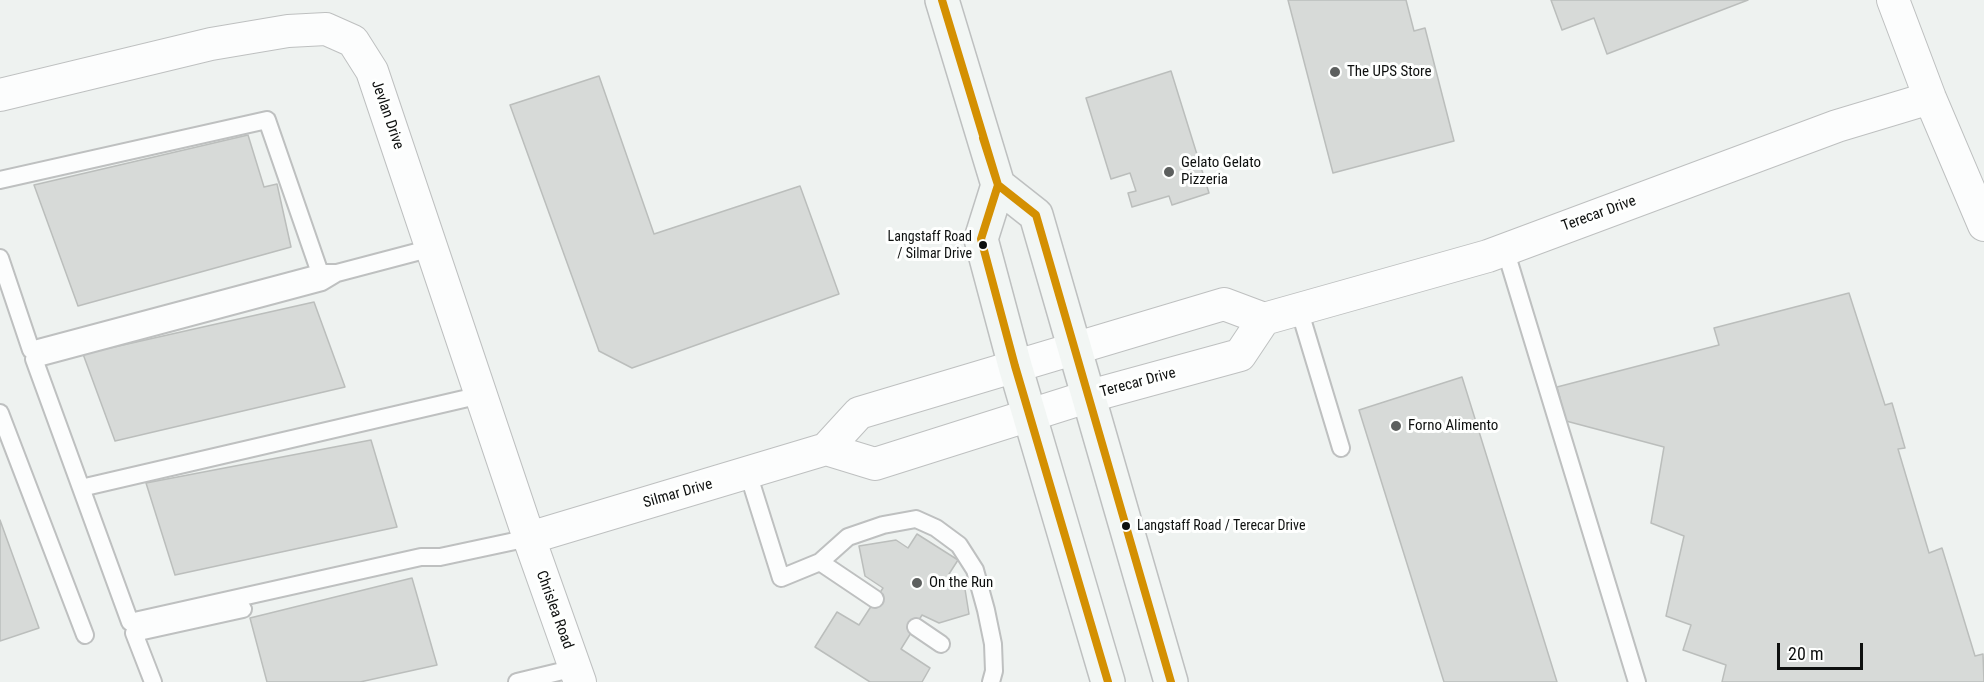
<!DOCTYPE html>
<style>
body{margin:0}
#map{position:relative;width:1984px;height:682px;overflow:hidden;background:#eef2f0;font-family:"Roboto Condensed",sans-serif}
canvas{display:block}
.scale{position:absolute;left:1777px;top:643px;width:86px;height:27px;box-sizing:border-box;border:3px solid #0e100f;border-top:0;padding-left:8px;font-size:18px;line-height:21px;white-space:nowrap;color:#0e100f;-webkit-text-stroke:4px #fefffe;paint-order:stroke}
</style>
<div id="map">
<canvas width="1984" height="682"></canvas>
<div class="scale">20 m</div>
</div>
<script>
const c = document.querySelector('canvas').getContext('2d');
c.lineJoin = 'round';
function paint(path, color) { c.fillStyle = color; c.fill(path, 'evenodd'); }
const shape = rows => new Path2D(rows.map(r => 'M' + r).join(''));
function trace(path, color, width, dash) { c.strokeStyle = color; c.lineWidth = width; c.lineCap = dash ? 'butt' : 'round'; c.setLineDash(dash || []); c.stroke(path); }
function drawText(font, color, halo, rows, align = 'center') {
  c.font = font + ' "Roboto Condensed",sans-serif'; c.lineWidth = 6; c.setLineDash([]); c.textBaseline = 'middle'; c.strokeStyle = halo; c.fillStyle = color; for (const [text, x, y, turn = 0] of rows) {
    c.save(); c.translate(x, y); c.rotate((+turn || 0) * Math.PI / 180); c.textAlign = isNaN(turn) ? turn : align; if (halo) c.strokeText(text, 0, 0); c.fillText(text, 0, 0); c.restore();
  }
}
const building = shape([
 [1288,0,1406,0,1414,31,1425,28,1454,141,1333,173,1288,0],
 [1551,0,1748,0,1607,54,1594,18,1562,30,1551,0],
 [1171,71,1209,193,1172,205,1169,196,1132,207,1128,193,1136,191,1130,173,1111,179,1086,98,1171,71],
 [599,76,654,234,800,186,839,294,632,368,599,351,510,105,599,76],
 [248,135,264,187,277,184,291,247,78,306,34,185,248,135],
 [1849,293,1885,405,1892,403,1905,448,1898,449,1929,553,1942,548,1975,656,1983,654,1984,682,1722,682,1726,665,1683,650,1691,625,1666,616,1684,536,1651,523,1664,447,1566,421,1557,387,1719,345,1714,328,1849,293],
 [314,302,345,387,115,441,83,354,314,302],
 [1462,377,1557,682,1444,682,1359,410,1462,377],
 [371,440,397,527,175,575,146,483,371,440],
 [0,520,39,628,0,641,0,520],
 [917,534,958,560,949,574,964,583,969,614,939,623,922,615,901,649,930,668,922,682,870,682,815,647,837,612,859,625,883,588,865,576,859,546,896,540,908,548,917,534],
 [412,578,437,665,360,682,267,682,250,618,412,578]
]);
paint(building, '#d7dad8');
trace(building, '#bbbebc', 1.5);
const service = shape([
 [0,180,267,120,320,273],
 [1505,249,1637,682],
 [0,258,31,350,320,273,337,273,322,282,34,359,130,622,421,557,440,557,529,538],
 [337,273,432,248],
 [1299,309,1341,448],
 [0,413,85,635],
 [748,473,781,578,820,562,848,537,883,525,916,519,936,528,959,545,975,570,986,610,993,644,994,671,991,682],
 [81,488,481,395],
 [820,562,875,599],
 [916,627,941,644],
 [153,682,134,633,243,609],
 [517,682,575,668]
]);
const minor = shape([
 [1893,0,1930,98,1984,225],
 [0,95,211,44,288,31,326,29,353,41,372,71,529,538,580,682],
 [826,449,875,464,1090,396,1240,355,1264,319],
 [529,538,826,449,859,413,1224,304,1264,319,1488,256,1837,126,1930,98]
]);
const secondary = shape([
 [942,0,998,185,981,239,1015,366,1108,682],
 [998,185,1036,215,1171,682]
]);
trace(service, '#bec0c0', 20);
trace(minor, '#bec0c0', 34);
trace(secondary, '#bec0c0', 36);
trace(service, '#fcfdfd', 16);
trace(minor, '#fcfdfd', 32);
trace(secondary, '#f2f6f4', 33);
trace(shape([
 [942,0,998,185,1036,215,1171,682],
 [983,138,998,185,981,239,1015,366,1108,682]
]), '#d49002', 8);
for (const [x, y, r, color] of [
 [1335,72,6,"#5c5f5e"],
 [1169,172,6,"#5c5f5e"],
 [983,245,5,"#0e100f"],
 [1396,426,6,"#5c5f5e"],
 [1126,526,5,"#0e100f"],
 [917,583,6,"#5c5f5e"]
]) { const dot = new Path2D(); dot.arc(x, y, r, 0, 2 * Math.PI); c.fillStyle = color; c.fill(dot); trace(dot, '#fefffe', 2); }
drawText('14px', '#0e100f', '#fefffe', [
 ["Langstaff Road",972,237],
 ["/ Silmar Drive",972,254],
 ["Langstaff Road / Terecar Drive",1137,526,"left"]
], 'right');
drawText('15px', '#0e100f', '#fefffe', [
 ["The UPS Store",1347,72],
 ["Gelato Gelato",1181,163],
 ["Pizzeria",1181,180],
 ["Forno Alimento",1408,426],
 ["On the Run",929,583]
], 'left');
drawText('15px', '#0e100f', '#fefffe', [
 ["Jevlan Drive",387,115,71],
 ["Terecar Drive",1599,214,-20],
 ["Terecar Drive",1138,383,-15],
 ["Silmar Drive",678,494,-16],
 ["Chrislea Road",554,610,70]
]);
</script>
